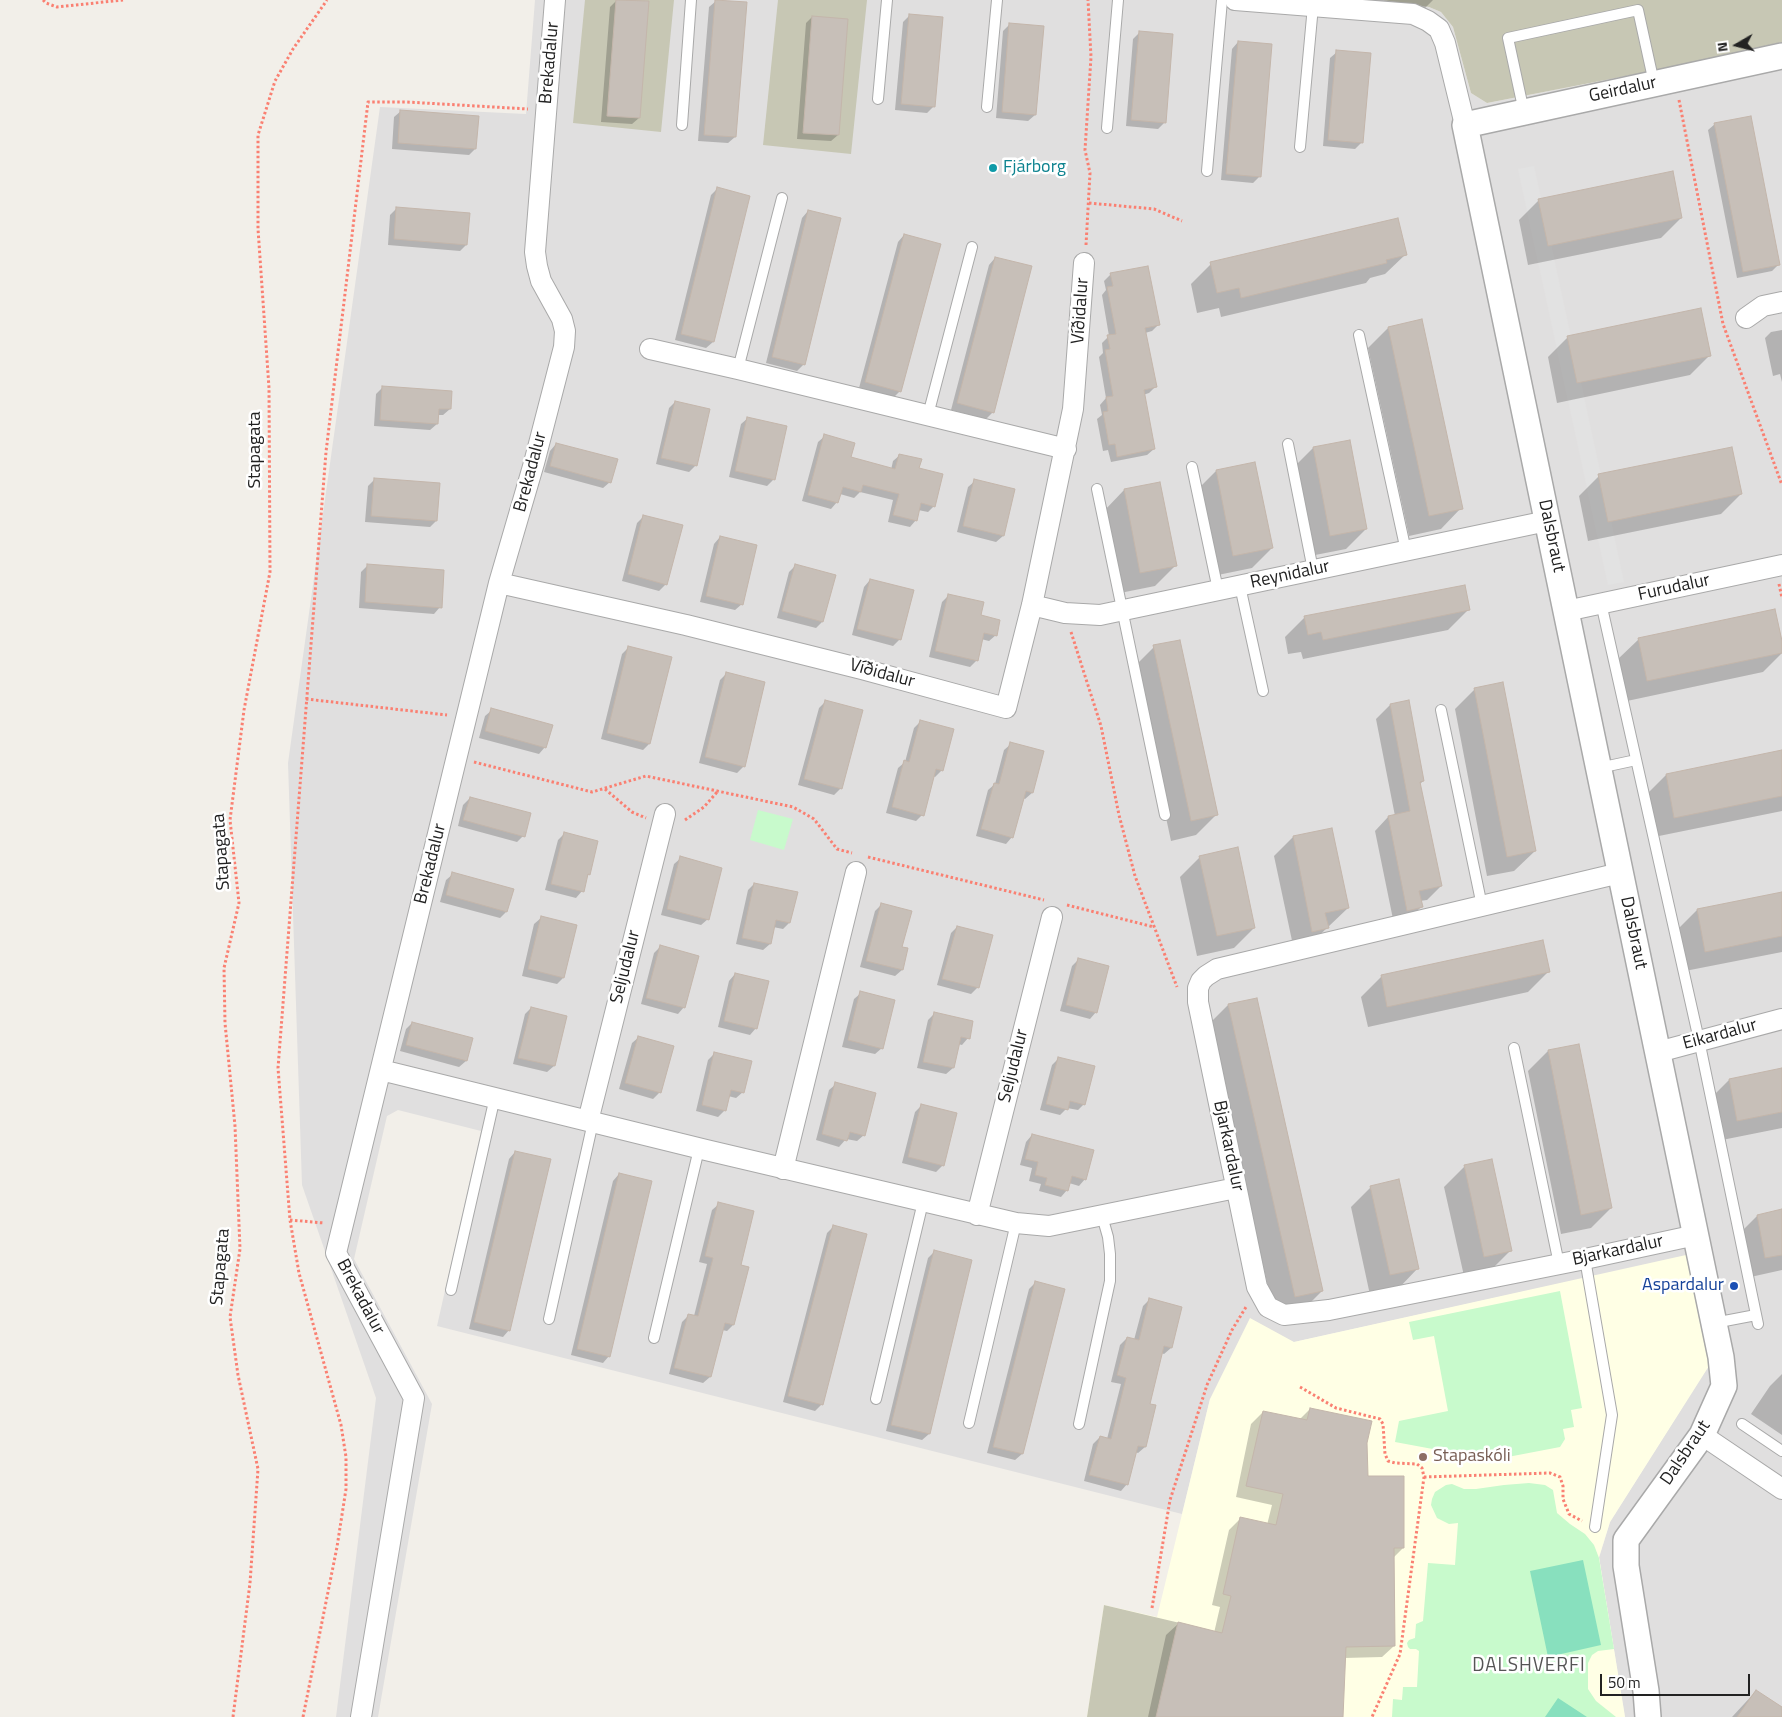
<!DOCTYPE html>
<meta charset="utf-8">
<style>
body{margin:0}
#map{position:relative;width:1782px;height:1717px;overflow:hidden;background:#f2efe9;font-family:"Titillium Web",sans-serif}
canvas{display:block}
.north{position:absolute;left:1712px;top:20px;width:50px;height:50px;-webkit-text-stroke:4px #fff;paint-order:stroke;rotate:262deg;font-size:14px;font-weight:700;line-height:20px;text-align:center;color:#222}
.north::after{content:'';display:block;margin:auto;width:18px;height:22px;background:#222;clip-path:polygon(50% 0,100% 100%,50% 72%,0 100%)}
.scale{position:absolute;left:1600px;top:1674px;width:150px;height:22px;box-sizing:border-box;border:2px solid #222;border-top:0;padding-left:6px;font-size:15px;line-height:18px;white-space:nowrap;color:#222;-webkit-text-stroke:4px #fff;paint-order:stroke}
</style>
<div id="map">
<canvas width="1782" height="1717"></canvas>
<div class="north">N</div>
<div class="scale">50 m</div>
</div>
<script>
const c = document.querySelector('canvas').getContext('2d');
c.lineJoin = 'round';
function paint(path, color) { c.fillStyle = color; c.fill(path, 'evenodd'); }
const shape = rows => new Path2D(rows.map(r => 'M' + r).join(''));
function trace(path, color, width, dash) { c.strokeStyle = color; c.lineWidth = width; c.lineCap = dash ? 'butt' : 'round'; c.setLineDash(dash || []); c.stroke(path); }
function drawText(font, color, halo, rows, align = 'center') {
  c.font = font + ' "Titillium Web",sans-serif'; c.lineWidth = 5; c.setLineDash([]); c.textBaseline = 'middle'; c.strokeStyle = halo; c.fillStyle = color; for (const [text, x, y, turn = 0] of rows) {
    c.save(); c.translate(x, y); c.rotate((+turn || 0) * Math.PI / 180); c.textAlign = isNaN(turn) ? turn : align; if (halo) c.strokeText(text, 0, 0); c.fillText(text, 0, 0); c.restore();
  }
}
paint(shape([
 [535,0,1383,0,1429,7,1441,12,1453,27,1471,93,1487,103,1667,68,1782,42,1782,1717,1625,1717,1599,1558,1610,1522,1708,1366,1686,1256,1294,1342,1210,1399,1182,1514,437,1326,481,1131,398,1110,387,1116,354,1259,432,1404,378,1717,336,1717,376,1398,302,1185,288,763,380,107,526,114]
]), '#e0dfdf');
paint(shape([
 [1686,1255,1709,1366,1610,1522,1599,1557,1625,1717,1087,1717,1104,1605,1157,1617,1210,1399,1250,1318,1294,1342]
]), '#ffffe5');
paint(shape([
 [585,0,674,0,661,132,573,123],
 [778,0,867,0,851,154,763,145],
 [1383,0,1782,0,1782,42,1667,68,1487,103,1471,93,1453,27,1441,12,1429,7],
 [1104,1605,1222,1633,1296,1717,1087,1717]
]), '#c7c7b4');
paint(shape([
 [758,810,793,819,784,850,750,840],
 [1560,1291,1582,1408,1571,1410,1574,1427,1563,1429,1565,1439,1560,1447,1492,1460,1395,1442,1399,1421,1448,1411,1434,1336,1413,1340,1409,1322],
 [1529,1483,1545,1485,1553,1490,1557,1513,1570,1524,1585,1534,1594,1545,1599,1558,1614,1649,1598,1651,1592,1655,1588,1663,1588,1689,1596,1701,1616,1717,1392,1717,1393,1699,1402,1700,1403,1687,1417,1687,1419,1651,1416,1649,1410,1649,1408,1647,1407,1643,1409,1640,1415,1638,1416,1624,1423,1621,1428,1563,1455,1565,1458,1523,1449,1524,1437,1518,1431,1505,1432,1499,1435,1492,1446,1485,1452,1484,1464,1489,1476,1489,1504,1485]
]), '#c8facc');
paint(shape([
 [1583,1560,1601,1645,1548,1657,1530,1571],
 [1558,1698,1587,1717,1545,1717]
]), '#88e0be');
paint(shape([
 [1534,166,1624,582,1608,585,1518,169]
]), '#e2e2e2');
paint(shape([
 [617,0,639,118,632,124,601,122,610,7],
 [1375,0,1433,0,1419,14,1374,10],
 [716,1,735,137,728,143,698,141,709,7],
 [909,16,934,106,927,113,895,110,903,22],
 [812,17,838,135,831,141,797,139,806,23],
 [1010,24,1035,115,1028,121,996,118,1003,31],
 [1140,32,1164,123,1158,129,1126,126,1133,39],
 [1238,42,1259,177,1253,183,1221,180,1232,49],
 [1337,52,1362,142,1355,149,1323,146,1330,58],
 [401,111,475,149,469,155,392,149,394,117],
 [1715,124,1778,265,1772,271,1737,278,1708,130],
 [717,189,713,342,706,348,675,340,711,195],
 [1539,200,1681,218,1661,238,1528,265,1519,220],
 [397,208,466,245,460,251,388,245,390,215],
 [808,211,804,364,797,371,766,363,802,218],
 [904,235,900,391,894,397,859,388,898,242],
 [1406,254,1385,274,1370,278,1366,283,1221,317,1219,308,1197,313,1191,284,1211,264],
 [995,258,993,412,986,419,951,410,989,265],
 [1111,274,1158,325,1152,331,1145,333,1155,387,1149,393,1143,395,1154,449,1147,455,1111,462,1108,450,1103,451,1097,419,1102,415,1100,405,1106,398,1099,357,1103,353,1102,343,1109,336,1102,295,1106,290,1104,281],
 [1388,328,1461,508,1441,529,1409,536,1368,348],
 [1782,330,1782,382,1780,374,1773,376,1765,338,1771,332],
 [1568,337,1710,355,1690,375,1557,403,1548,357],
 [383,387,450,409,443,415,437,415,437,424,430,430,374,426,376,394],
 [675,402,696,465,689,472,656,464,669,408],
 [748,418,773,480,767,486,729,477,741,424],
 [825,436,849,458,891,470,893,461,900,455,934,506,928,512,918,510,916,520,910,527,888,522,893,500,860,492,854,498,840,494,837,502,831,509,802,501,818,442],
 [556,444,610,482,603,488,544,472,550,451],
 [1313,448,1366,529,1346,549,1310,556,1293,468],
 [1216,471,1272,548,1252,568,1213,576,1196,491],
 [1599,476,1741,494,1721,514,1588,541,1579,496],
 [374,480,436,521,430,527,365,522,368,486],
 [975,481,1003,536,996,542,957,532,968,487],
 [1159,484,1175,566,1155,586,1120,593,1104,511,1124,490],
 [644,516,666,584,659,591,622,581,637,523],
 [720,537,742,604,735,610,700,602,714,544],
 [368,565,440,607,434,614,359,608,361,572],
 [796,565,822,622,816,628,777,618,789,572],
 [870,580,900,639,893,646,852,635,864,587],
 [949,595,979,616,996,635,989,641,981,639,977,660,970,667,929,657,942,602],
 [1468,610,1448,630,1303,659,1301,652,1288,654,1285,637,1305,617],
 [1639,639,1782,648,1782,653,1763,672,1627,701,1618,659],
 [629,647,649,744,643,750,601,739,622,654],
 [1154,647,1216,815,1196,835,1171,841,1134,667],
 [726,674,744,766,737,773,699,763,720,680],
 [1475,689,1535,851,1514,871,1487,876,1455,709],
 [825,702,841,788,834,795,798,785,819,708],
 [1408,702,1423,781,1420,784,1441,886,1427,900,1420,901,1421,907,1408,920,1394,924,1375,831,1388,817,1395,816,1376,719,1390,705],
 [492,710,545,747,539,754,479,738,485,716],
 [921,721,942,770,935,777,933,776,922,815,916,821,886,813,898,768,905,762,914,728],
 [1011,744,1032,793,1025,799,1023,798,1012,837,1006,844,976,836,988,790,995,784,1004,750],
 [1782,751,1782,811,1654,837,1646,795,1666,775],
 [470,798,523,836,517,842,458,826,463,805],
 [1331,829,1348,908,1308,946,1294,950,1274,856,1293,837],
 [564,834,589,874,586,878,582,891,576,898,545,890,558,840],
 [1200,857,1254,928,1234,948,1197,956,1180,877],
 [681,858,708,919,701,925,661,915,674,864],
 [453,874,506,912,500,918,440,902,446,880],
 [754,884,789,923,783,929,773,927,770,944,763,950,736,944,748,890],
 [1782,893,1782,952,1685,971,1677,930,1697,910],
 [882,904,901,948,902,970,895,976,860,967,875,911],
 [541,918,563,978,557,984,522,976,534,924],
 [957,927,978,987,971,994,937,985,951,933],
 [1542,942,1548,972,1528,992,1368,1027,1361,997,1381,977],
 [660,947,684,1007,678,1014,641,1004,654,953],
 [1078,960,1096,1012,1090,1019,1060,1011,1072,966],
 [735,974,756,1028,750,1035,718,1027,729,981],
 [861,993,882,1048,875,1054,842,1047,854,999],
 [1228,1005,1322,1291,1302,1311,1275,1317,1208,1025],
 [531,1008,566,1016,554,1066,547,1072,513,1064,525,1014],
 [935,1013,968,1038,962,1045,958,1044,953,1068,946,1074,917,1068,928,1020],
 [412,1023,471,1039,466,1061,459,1067,400,1051,406,1029],
 [639,1037,673,1047,659,1093,653,1099,619,1089,632,1043],
 [1548,1051,1611,1208,1591,1228,1561,1234,1528,1071],
 [714,1054,743,1092,736,1098,728,1096,725,1110,718,1117,696,1111,708,1060],
 [1059,1058,1084,1104,1078,1110,1067,1108,1060,1115,1040,1110,1052,1065],
 [1782,1069,1782,1128,1717,1141,1709,1100,1729,1080],
 [836,1084,864,1135,857,1141,846,1139,839,1147,816,1140,829,1090],
 [921,1106,943,1165,936,1172,902,1163,915,1112],
 [1032,1135,1085,1179,1079,1186,1069,1183,1067,1190,1061,1197,1039,1191,1041,1184,1029,1181,1032,1168,1020,1165,1026,1142],
 [515,1152,509,1330,503,1337,469,1329,509,1159],
 [1464,1167,1511,1250,1491,1270,1464,1276,1444,1187],
 [619,1174,609,1356,603,1363,571,1355,613,1181],
 [1371,1187,1418,1268,1398,1289,1370,1295,1351,1207],
 [719,1204,739,1266,733,1325,727,1331,722,1330,710,1377,703,1383,669,1374,682,1322,689,1315,694,1316,707,1264,699,1262,712,1210],
 [1782,1211,1782,1270,1746,1278,1737,1236,1757,1216],
 [833,1227,822,1404,815,1411,783,1402,827,1233],
 [934,1252,929,1434,922,1440,886,1431,928,1258],
 [1035,1283,1022,1454,1015,1460,987,1453,1029,1289],
 [1149,1300,1171,1348,1164,1354,1161,1353,1148,1404,1145,1447,1138,1453,1135,1452,1127,1484,1121,1491,1084,1481,1093,1444,1100,1437,1107,1439,1121,1384,1111,1382,1120,1345,1127,1338,1134,1340,1143,1306],
 [1782,1374,1782,1435,1751,1414,1770,1386],
 [1310,1409,1366,1443,1366,1477,1403,1548,1393,1558,1394,1646,1382,1657,1344,1658,1342,1717,1148,1717,1166,1635,1178,1624,1214,1633,1220,1607,1212,1605,1229,1530,1240,1519,1267,1525,1272,1505,1236,1497,1251,1424,1263,1412,1299,1420],
 [1756,1691,1782,1709,1782,1717,1732,1717]
]), '#0003');
const building = shape([
 [616,0,649,1,640,118,607,116,616,0],
 [715,0,747,2,736,137,704,135,715,0],
 [909,14,943,17,935,107,901,104,909,14],
 [812,16,848,19,839,135,803,133,812,16],
 [1009,23,1044,26,1036,115,1002,112,1009,23],
 [1139,31,1173,34,1166,123,1131,120,1139,31],
 [1238,41,1272,44,1261,177,1226,174,1238,41],
 [1336,50,1371,53,1363,143,1328,140,1336,50],
 [400,110,479,116,476,149,398,143,400,110],
 [1751,116,1780,265,1743,272,1714,123,1751,116],
 [1673,171,1682,218,1548,246,1538,199,1673,171],
 [717,187,750,196,714,342,681,334,717,187],
 [396,207,470,213,467,245,394,239,396,207],
 [808,210,841,218,805,365,772,357,808,210],
 [1398,218,1407,255,1386,260,1387,263,1241,298,1239,288,1217,293,1210,262,1398,218],
 [904,234,941,244,901,392,865,382,904,234],
 [995,257,1032,266,994,413,957,403,995,257],
 [1148,266,1160,325,1145,328,1157,387,1144,390,1155,449,1117,457,1115,444,1109,445,1103,412,1108,411,1106,397,1113,396,1105,350,1110,349,1107,335,1116,334,1107,287,1113,286,1110,273,1148,266],
 [1701,308,1711,356,1577,383,1567,336,1701,308],
 [1422,319,1463,509,1429,516,1388,327,1422,319],
 [382,386,452,391,451,409,439,409,438,424,380,420,382,386],
 [675,401,710,409,697,466,661,458,675,401],
 [747,417,787,426,775,480,735,471,747,417],
 [824,434,855,443,851,457,895,469,899,454,922,459,919,468,943,474,935,507,921,503,917,521,893,515,899,494,863,485,861,492,843,487,838,503,808,495,824,434],
 [1350,440,1367,529,1330,536,1313,447,1350,440],
 [556,443,618,459,611,483,550,466,556,443],
 [1732,447,1742,494,1608,522,1598,474,1732,447],
 [1255,462,1273,548,1233,556,1216,470,1255,462],
 [374,478,440,483,437,521,371,516,374,478],
 [974,479,1015,489,1004,536,963,526,974,479],
 [1160,482,1177,566,1140,573,1124,489,1160,482],
 [643,515,683,525,667,585,628,574,643,515],
 [720,536,757,545,743,605,706,596,720,536],
 [367,564,444,570,442,608,365,602,367,564],
 [795,564,836,575,823,622,782,611,795,564],
 [870,579,914,590,901,640,857,629,870,579],
 [1465,585,1470,610,1323,640,1321,632,1308,635,1304,616,1465,585],
 [948,594,984,602,981,615,1000,620,997,636,984,633,978,661,935,651,948,594],
 [1775,609,1782,641,1782,653,1647,681,1638,638,1775,609],
 [1180,640,1218,815,1191,821,1153,645,1180,640],
 [628,646,672,657,650,744,607,733,628,646],
 [726,672,765,682,745,767,705,757,726,672],
 [1503,682,1536,851,1507,857,1474,688,1503,682],
 [825,700,863,710,842,789,804,779,825,700],
 [1409,700,1424,781,1420,782,1442,886,1419,891,1423,907,1407,911,1388,816,1410,811,1390,704,1409,700],
 [491,708,553,725,546,748,485,731,491,708],
 [920,720,954,729,943,771,936,769,924,816,892,807,904,760,909,762,920,720],
 [1010,742,1044,751,1033,793,1026,791,1013,838,981,829,994,783,999,784,1010,742],
 [1782,750,1782,796,1674,818,1666,774,1782,750],
 [470,797,531,813,525,837,463,820,470,797],
 [1332,828,1349,908,1325,913,1329,928,1312,932,1293,836,1332,828],
 [564,832,598,841,590,875,588,874,584,892,551,884,564,832],
 [1238,847,1255,928,1217,936,1199,856,1238,847],
 [680,856,722,868,709,920,667,909,680,856],
 [452,872,514,889,507,912,446,895,452,872],
 [754,883,798,892,790,923,776,920,771,944,742,938,754,883],
 [1782,892,1782,936,1705,952,1697,909,1782,892],
 [881,903,912,911,902,947,908,948,903,970,866,961,881,903],
 [541,916,577,925,564,978,528,969,541,916],
 [957,926,993,935,979,988,942,979,957,926],
 [1543,940,1550,972,1387,1007,1381,975,1543,940],
 [660,945,699,956,685,1008,646,998,660,945],
 [1078,958,1109,966,1097,1013,1066,1005,1078,958],
 [735,973,769,981,757,1029,724,1021,735,973],
 [860,991,895,1000,883,1049,848,1040,860,991],
 [1257,998,1323,1291,1295,1297,1228,1004,1257,998],
 [531,1007,567,1016,555,1066,518,1058,531,1007],
 [934,1012,973,1021,970,1039,961,1037,954,1068,923,1062,934,1012],
 [412,1022,473,1038,467,1061,406,1045,412,1022],
 [638,1036,674,1046,661,1093,625,1083,638,1036],
 [1579,1044,1612,1208,1581,1215,1548,1050,1579,1044],
 [714,1052,752,1061,744,1093,731,1090,726,1111,702,1105,714,1052],
 [1058,1057,1095,1066,1085,1105,1070,1101,1068,1110,1046,1104,1058,1057],
 [1782,1068,1782,1112,1737,1121,1729,1079,1782,1068],
 [835,1082,876,1093,865,1136,850,1132,847,1141,822,1134,835,1082],
 [921,1104,957,1113,944,1166,908,1157,921,1104],
 [1032,1134,1094,1150,1086,1180,1072,1176,1068,1191,1045,1185,1047,1178,1035,1175,1038,1162,1025,1159,1032,1134],
 [515,1151,551,1159,510,1331,474,1322,515,1151],
 [1492,1159,1512,1251,1484,1257,1464,1165,1492,1159],
 [619,1173,652,1181,610,1357,577,1349,619,1173],
 [1399,1179,1419,1269,1390,1275,1370,1186,1399,1179],
 [718,1202,754,1211,741,1265,749,1267,734,1325,725,1323,711,1377,674,1368,688,1314,698,1316,713,1258,705,1256,718,1202],
 [1782,1209,1782,1255,1765,1258,1757,1215,1782,1209],
 [833,1225,867,1234,823,1405,788,1396,833,1225],
 [934,1250,972,1260,930,1434,891,1425,934,1250],
 [1035,1281,1065,1289,1023,1454,993,1447,1035,1281],
 [1149,1298,1182,1307,1172,1348,1164,1346,1150,1404,1156,1405,1146,1447,1138,1446,1128,1485,1089,1475,1100,1436,1111,1439,1126,1378,1117,1375,1127,1337,1139,1340,1149,1298],
 [1310,1408,1372,1421,1367,1443,1368,1476,1404,1476,1404,1548,1394,1548,1395,1646,1346,1647,1343,1717,1156,1717,1178,1622,1222,1633,1231,1596,1223,1594,1240,1517,1276,1525,1283,1494,1246,1486,1263,1411,1307,1420,1310,1408],
 [1756,1690,1782,1707,1782,1717,1737,1717,1756,1690]
]);
paint(building, '#c7bfb8');
trace(building, '#c4b6ab', 1);
const service = shape([
 [878,99,887,0],
 [987,107,997,0],
 [1524,112,1508,38,1638,10,1654,83],
 [682,125,691,0],
 [1107,128,1118,0],
 [1300,147,1313,6],
 [1207,171,1222,0],
 [1359,335,1406,551],
 [738,369,782,198],
 [928,415,972,247],
 [1288,444,1313,570],
 [1192,467,1218,590],
 [1097,489,1165,815],
 [1240,586,1263,691],
 [1601,603,1699,1040,1758,1324],
 [1441,710,1482,906],
 [1599,768,1636,760],
 [1514,1048,1559,1264],
 [1585,1259,1612,1415,1595,1527],
 [451,1290,495,1097],
 [549,1319,593,1122],
 [1714,1323,1756,1315],
 [654,1338,699,1149],
 [876,1399,923,1202],
 [969,1423,1016,1223],
 [1079,1424,1110,1281,1110,1254,1108,1237,1102,1216],
 [1742,1424,1782,1451]
]);
const minor = shape([
 [1235,0,1413,14,1428,21,1439,29,1445,43,1465,125],
 [1746,318,1763,306,1782,302],
 [650,349,738,369,1066,449],
 [499,583,686,625,862,669,1006,708,1032,605,1073,409,1084,263],
 [1032,605,1065,613,1100,615,1547,521],
 [1566,611,1782,565],
 [1620,873,1217,969,1206,976,1201,981,1198,988,1198,1002,1257,1287,1268,1307,1284,1315,1329,1310,1585,1259,1696,1235],
 [1658,1052,1782,1019],
 [381,1070,706,1150,1016,1223,1049,1226,1236,1188],
 [588,1121,665,814],
 [783,1169,856,872],
 [977,1215,1052,917],
 [1702,1435,1782,1489],
 [361,1717,414,1398,336,1253,499,583,534,463,564,347,565,331,562,319,541,281,537,266,535,252,555,0]
]);
const tertiary = shape([
 [1648,1717,1646,1691,1626,1566,1626,1540,1702,1435,1724,1386,1721,1357,1465,125,1782,56]
]);
trace(service, '#a9a9a9', 12);
trace(minor, '#a9a9a9', 22);
trace(tertiary, '#a9a9a9', 28);
trace(shape([
 [43,0,46,3,57,7,123,0],
 [1679,100,1723,324,1782,485],
 [1089,203,1154,209,1182,221],
 [1086,245,1090,173,1085,150,1091,57,1088,0],
 [1779,584,1782,598],
 [1071,632,1101,726,1119,815,1135,876,1177,987],
 [306,699,447,715],
 [474,762,592,792,646,776,793,807,814,819,837,849,852,853],
 [605,789,632,812,646,818],
 [685,820,704,807,718,791],
 [868,857,1044,900],
 [1067,905,1154,927],
 [290,1220,324,1223],
 [1300,1387,1336,1408,1380,1419,1383,1424,1385,1454,1388,1461,1395,1463,1417,1464,1422,1468,1424,1477,1400,1654,1372,1717],
 [1424,1477,1550,1473,1560,1477,1563,1486,1563,1499,1569,1514,1582,1521],
 [1152,1608,1170,1500,1207,1385,1232,1330,1246,1307],
 [233,1717,250,1583,258,1469,238,1375,230,1317,240,1249,235,1126,225,1023,224,968,239,903,230,820,244,710,270,572,269,388,258,229,258,135,275,81,293,49,327,0],
 [303,1717,337,1547,346,1489,346,1457,341,1425,299,1273,290,1220,278,1068,326,452,368,102,407,102,528,109]
]), '#fa8072', 3, [2.5, 2.5]);
trace(service, '#fff', 10);
trace(minor, '#fff', 20);
trace(tertiary, '#fff', 25);
for (const [x, y, r, color] of [
 [993,168,5,"#0f9aa8"],
 [1734,1286,5,"#1a4fb4"],
 [1423,1457,5,"#8d6e63"]
]) { const dot = new Path2D(); dot.arc(x, y, r, 0, 2 * Math.PI); c.fillStyle = color; c.fill(dot); trace(dot, '#fff', 2); }
drawText('18px', '#222', '#fff', [
 ["Brekadalur",550,63,-85],
 ["Geirdalur",1623,90,-12],
 ["Víðidalur",1081,311,-86],
 ["Stapagata",256,450,-90],
 ["Brekadalur",531,472,-75],
 ["Dalsbraut",1551,536,78],
 ["Reynidalur",1290,575,-12],
 ["Furudalur",1674,588,-12],
 ["Víðidalur",882,674,15],
 ["Stapagata",222,852,-94],
 ["Brekadalur",431,864,-76],
 ["Dalsbraut",1633,933,78],
 ["Seljudalur",626,967,-76],
 ["Eikardalur",1720,1035,-15],
 ["Seljudalur",1014,1066,-76],
 ["Bjarkardalur",1228,1146,78],
 ["Bjarkardalur",1618,1251,-12],
 ["Stapagata",221,1267,-85],
 ["Brekadalur",360,1297,62],
 ["Dalsbraut",1686,1453,-56]
]);
drawText('18px', '#0d838f', '#fff', [
 ["Fjárborg",1003,168]
], 'left');
drawText('18px', '#164399', '#fff', [
 ["Aspardalur",1724,1286]
], 'right');
drawText('18px', '#785e54', '#fff', [
 ["Stapaskóli",1433,1457]
], 'left');
c.letterSpacing = '1px';
drawText('19px', '#555', '#fff', [
 ["DALSHVERFI",1529,1666]
]);
c.letterSpacing = '0px';
</script>
